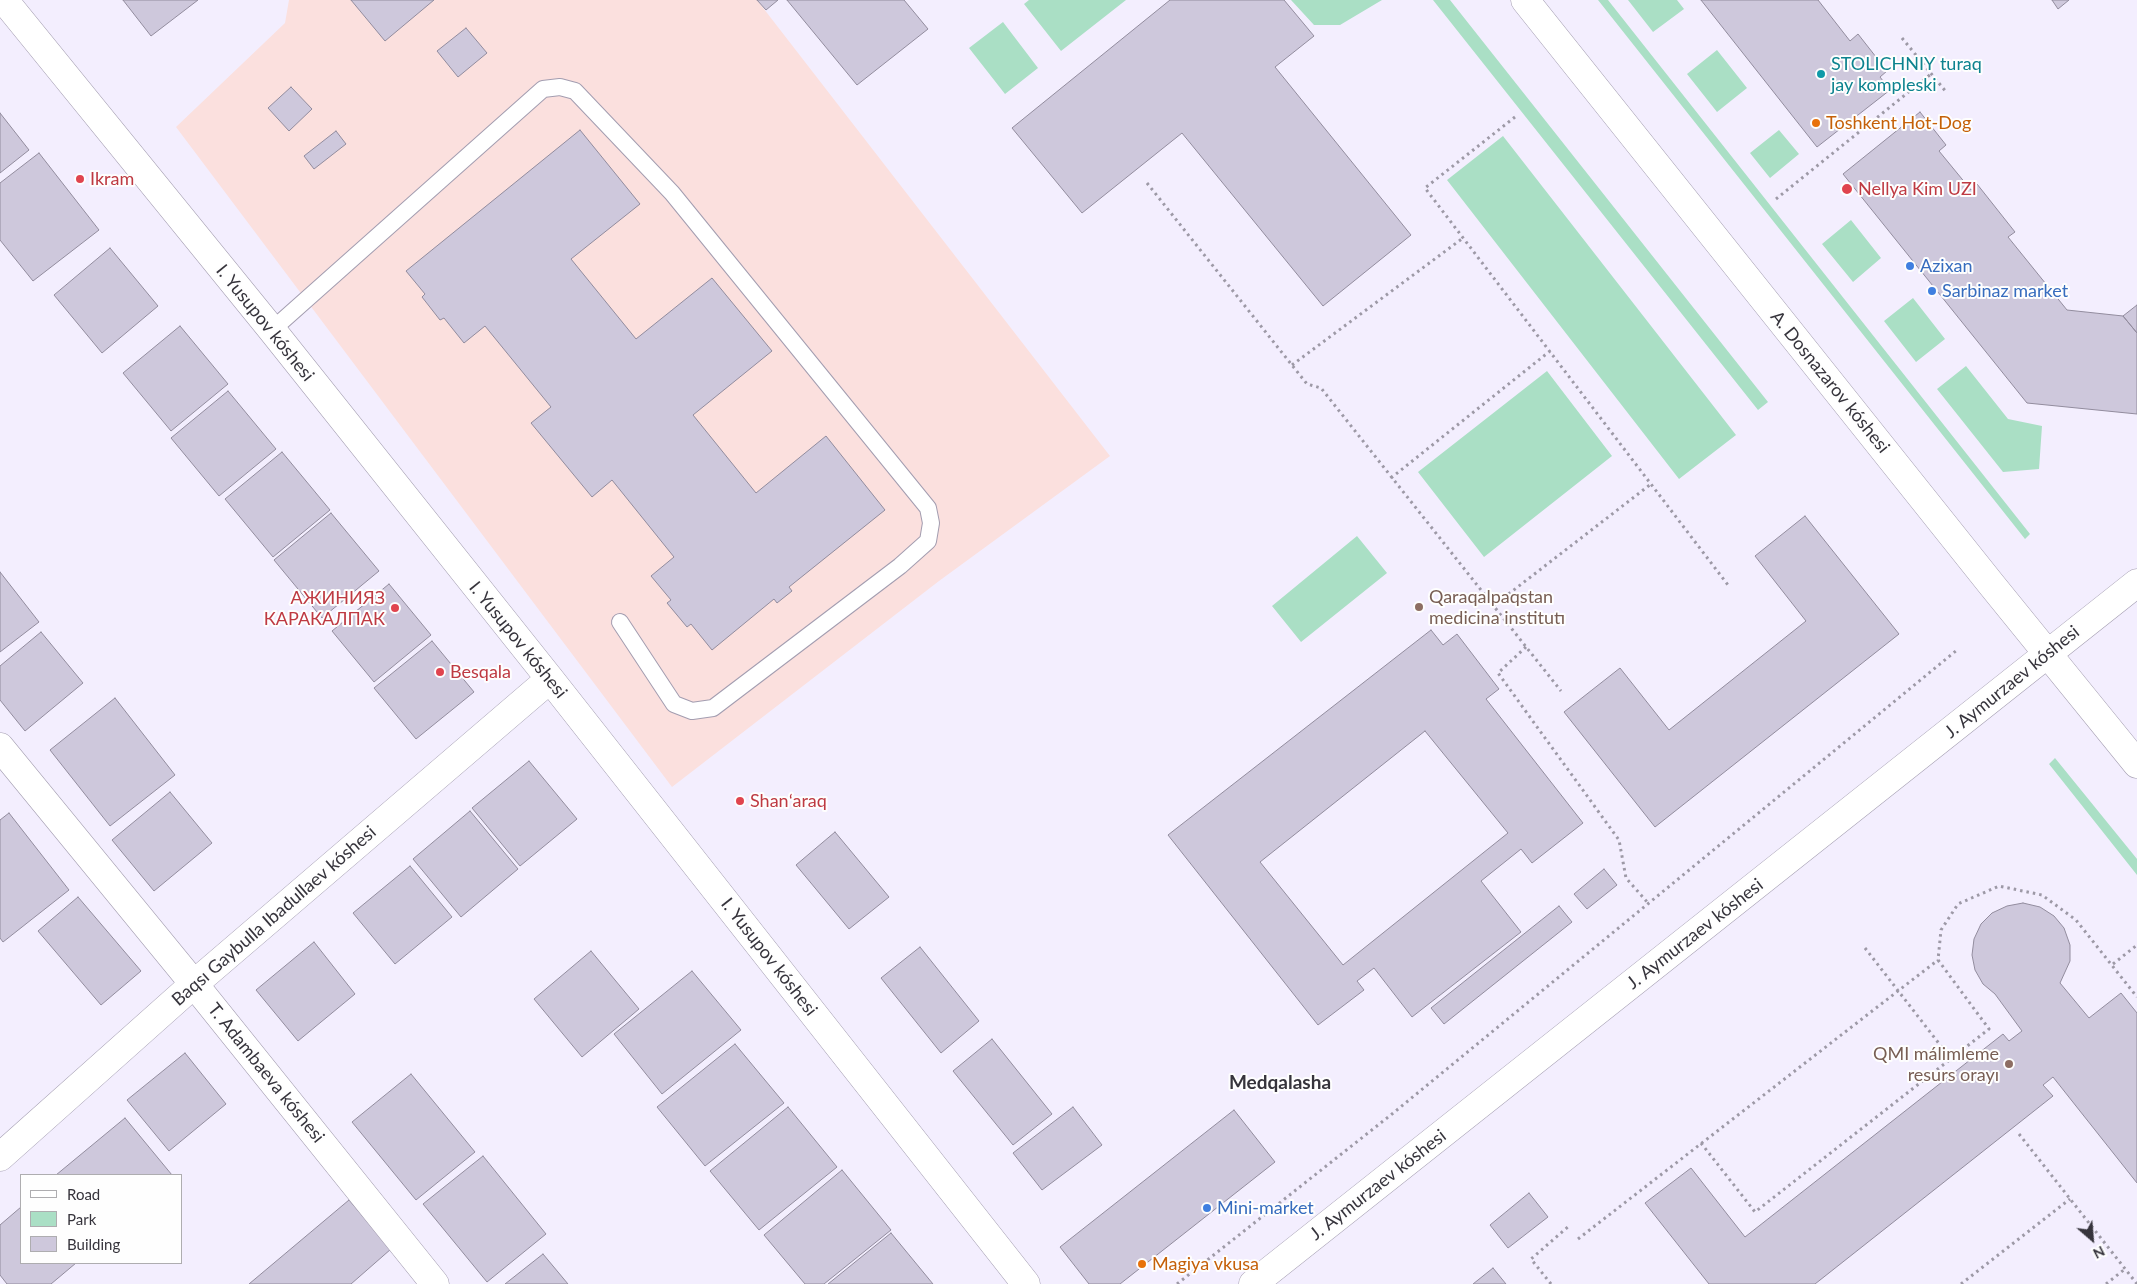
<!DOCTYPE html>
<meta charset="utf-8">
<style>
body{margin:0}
#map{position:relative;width:2137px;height:1284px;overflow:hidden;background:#f3eefe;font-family:Lato,sans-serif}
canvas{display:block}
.legend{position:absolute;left:20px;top:1174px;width:162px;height:90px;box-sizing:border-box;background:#fefefe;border:1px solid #aeadb0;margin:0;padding:6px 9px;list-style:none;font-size:15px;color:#36343c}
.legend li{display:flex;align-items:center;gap:10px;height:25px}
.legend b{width:25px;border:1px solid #aeadb0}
.north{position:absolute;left:2067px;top:1214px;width:50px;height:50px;-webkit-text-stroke:4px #fefefe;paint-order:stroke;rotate:153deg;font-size:14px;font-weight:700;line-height:20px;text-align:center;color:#36343c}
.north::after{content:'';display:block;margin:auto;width:18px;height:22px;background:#36343c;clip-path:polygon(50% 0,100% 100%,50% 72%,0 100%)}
</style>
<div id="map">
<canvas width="2137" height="1284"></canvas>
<ul class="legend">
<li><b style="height:6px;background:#fff"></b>Road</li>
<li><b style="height:14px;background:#aadfc5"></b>Park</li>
<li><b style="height:14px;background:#cec8dc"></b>Building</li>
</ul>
<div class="north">N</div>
</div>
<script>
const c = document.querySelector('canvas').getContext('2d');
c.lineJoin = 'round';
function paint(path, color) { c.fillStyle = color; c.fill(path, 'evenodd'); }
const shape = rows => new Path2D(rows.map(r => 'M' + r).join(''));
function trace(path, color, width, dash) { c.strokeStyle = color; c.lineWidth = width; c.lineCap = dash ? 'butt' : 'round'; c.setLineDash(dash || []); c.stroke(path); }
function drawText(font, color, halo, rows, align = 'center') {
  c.font = font + ' Lato,sans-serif'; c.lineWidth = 4; c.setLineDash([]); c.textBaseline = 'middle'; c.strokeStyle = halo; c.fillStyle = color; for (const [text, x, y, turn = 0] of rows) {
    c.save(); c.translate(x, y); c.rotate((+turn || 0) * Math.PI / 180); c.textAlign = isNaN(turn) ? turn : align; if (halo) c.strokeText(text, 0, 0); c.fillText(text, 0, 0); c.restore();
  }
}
paint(shape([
 [289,0,757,0,1110,456,939,581,672,787,176,127,285,23]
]), '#fbe0de');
paint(shape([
 [1029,0,1126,0,1061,51,1024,4],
 [1291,0,1382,0,1340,25,1314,25],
 [1433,0,1450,0,1768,402,1758,410],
 [1598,0,1608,0,2030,534,2025,539],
 [1628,0,1677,0,1684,9,1653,32],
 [1003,22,1038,68,1005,94,969,48],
 [1717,50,1747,88,1717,112,1687,74],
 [1779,130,1799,154,1770,178,1750,153],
 [1503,136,1736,435,1679,479,1447,180],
 [1851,220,1881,258,1853,282,1822,244],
 [1913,298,1945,339,1916,362,1884,321],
 [1966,366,2008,419,2042,426,2039,469,2003,472,1937,389],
 [1547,371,1612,456,1484,557,1418,472],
 [1357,536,1387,573,1301,642,1272,606],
 [2055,758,2137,859,2137,875,2049,764]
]), '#aadfc5');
const building = shape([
 [123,0,198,0,151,36,123,0],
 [351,0,434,0,385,41,351,0],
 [757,0,778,0,766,10,757,0],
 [787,0,904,0,928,29,857,85,787,0],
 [1170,0,1284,0,1314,36,1275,67,1411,235,1323,306,1182,133,1082,213,1012,128,1170,0],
 [1701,0,1818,0,1850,41,1858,34,1887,71,1880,77,1890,90,1817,147,1701,0],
 [2052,0,2069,0,2058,9,2052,0],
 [466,28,487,53,458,77,437,51,466,28],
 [291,87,312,109,289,131,268,108,291,87],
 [1920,112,1946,145,1939,151,1971,190,1977,184,2015,232,2008,237,2067,310,2123,316,2137,333,2137,414,2027,403,1843,174,1920,112],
 [0,113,29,150,0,173,0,113],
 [580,130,640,204,571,259,636,339,712,278,772,351,693,415,756,493,826,436,885,510,789,587,792,591,777,603,774,599,712,650,691,624,687,627,667,603,671,600,651,576,674,557,612,480,592,497,531,423,551,407,485,326,464,343,444,318,440,320,422,297,425,294,406,271,580,130],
 [336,131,346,144,314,169,304,156,336,131],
 [39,153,99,230,33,281,0,240,0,183,39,153],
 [110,248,158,306,102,353,54,295,110,248],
 [2137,305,2137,333,2123,316,2137,305],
 [180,326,228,384,171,431,123,373,180,326],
 [228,391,276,449,219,496,171,438,228,391],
 [282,452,330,510,273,557,225,499,282,452],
 [331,513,379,571,322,618,274,560,331,513],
 [1805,516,1899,634,1655,827,1564,712,1620,668,1669,730,1806,621,1755,556,1805,516],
 [0,572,39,622,0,652,0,572],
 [389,584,431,635,374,682,332,631,389,584],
 [1431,630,1443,645,1457,634,1499,689,1486,699,1583,823,1532,863,1521,849,1481,881,1521,932,1412,1017,1374,968,1357,981,1364,990,1318,1025,1168,835,1431,630],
 [1425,731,1508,833,1343,965,1260,862,1425,731],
 [41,632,83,683,25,731,0,700,0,666,41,632],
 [432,641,474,692,416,739,374,688,432,641],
 [115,698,175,775,110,826,50,750,115,698],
 [529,761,577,819,520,866,472,808,529,761],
 [170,792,212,843,154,891,112,840,170,792],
 [470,811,518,869,461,917,413,859,470,811],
 [9,813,69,890,3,942,0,938,0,820,9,813],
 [835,832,889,897,849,929,796,865,835,832],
 [410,866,452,917,395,964,353,913,410,866],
 [1604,869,1617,885,1587,909,1574,894,1604,869],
 [78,897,141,971,101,1005,38,931,78,897],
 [2023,903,2040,907,2054,916,2064,928,2070,945,2070,961,2060,983,2089,1018,2121,993,2137,1013,2137,1183,2053,1077,2043,1085,2053,1096,1815,1284,1709,1284,1645,1203,1691,1168,1745,1237,2003,1034,2009,1041,2022,1031,1995,994,1983,984,1975,970,1972,955,1974,939,1981,924,1992,913,2007,906,2023,903],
 [1559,906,1572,922,1444,1024,1431,1008,1559,906],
 [314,942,355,994,298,1041,256,990,314,942],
 [920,947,979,1021,941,1053,881,978,920,947],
 [591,951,639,1009,582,1057,534,999,591,951],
 [692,971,741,1030,662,1094,614,1034,692,971],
 [992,1039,1052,1114,1013,1145,953,1071,992,1039],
 [735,1044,784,1103,705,1166,657,1107,735,1044],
 [185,1053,226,1104,169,1151,127,1100,185,1053],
 [411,1074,475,1152,416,1200,352,1122,411,1074],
 [788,1107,837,1167,759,1230,710,1171,788,1107],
 [1073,1107,1102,1145,1042,1190,1013,1153,1073,1107],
 [1234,1110,1275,1162,1120,1284,1089,1284,1060,1247,1234,1110],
 [125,1118,172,1175,56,1175,125,1118],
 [483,1156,546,1234,487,1282,423,1204,483,1156],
 [842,1170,891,1230,824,1284,805,1284,764,1235,842,1170],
 [1529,1193,1548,1217,1508,1248,1490,1225,1529,1193],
 [349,1200,391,1249,351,1284,249,1284,349,1200],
 [21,1207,21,1263,76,1263,51,1284,7,1284,0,1275,0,1225,21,1207],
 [891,1233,933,1284,828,1284,891,1233],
 [543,1254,568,1284,505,1284,543,1254],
 [1493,1268,1506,1284,1473,1284,1493,1268]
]);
paint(building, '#cec8dc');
trace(building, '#928c9e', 1);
const lane = shape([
 [272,330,543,89,560,87,575,91,672,193,928,508,931,523,928,541,900,566,713,708,692,711,674,704,620,622]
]);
const street = shape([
 [4,0,272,330,550,679,1026,1284],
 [0,747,194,984,435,1284],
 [0,1157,194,984,550,679]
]);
const secondary = shape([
 [1525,0,1991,584,2137,764],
 [1253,1284,2137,583]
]);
trace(lane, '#a39db0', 18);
trace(street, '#a39db0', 29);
trace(secondary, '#a39db0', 29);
trace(shape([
 [1902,38,1947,93],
 [1515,117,1425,188,1728,585],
 [1147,183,1307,384,1321,388,1561,691],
 [1776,199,1931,74],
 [1292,365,1463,238],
 [1391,478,1550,351],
 [1493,606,1651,484],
 [1526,647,1498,673,1619,840,1626,878,1648,903],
 [1865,948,1951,1059],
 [2113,964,2137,945],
 [2019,1134,2137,1284],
 [1701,1143,1755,1212,1989,1029,1938,960,1941,930,1958,904,1999,886,2042,895,2076,920,2137,997],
 [1578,1239,1938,960],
 [1177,1284,1392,1114,1957,650],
 [1551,1284,1531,1259,1569,1226],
 [1961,1284,2070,1199],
 [2106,1284,2125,1269]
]), '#9d99a6', 3, [2.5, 4]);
trace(lane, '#fff', 16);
trace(street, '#fff', 28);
trace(secondary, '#fff', 28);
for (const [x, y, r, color] of [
 [1821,74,5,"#0f9aa8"],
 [1816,123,5,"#e8710a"],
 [80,179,5,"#e0444e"],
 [1847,189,6,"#e0444e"],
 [1910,266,5,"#3f7fe0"],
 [1932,291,5,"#3f7fe0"],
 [1419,607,5,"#8d6e63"],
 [395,608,5,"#e0444e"],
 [440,672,5,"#e0444e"],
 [740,801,5,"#e0444e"],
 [2009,1064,5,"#8d6e63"],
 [1207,1208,5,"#3f7fe0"],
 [1142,1264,5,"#e8710a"]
]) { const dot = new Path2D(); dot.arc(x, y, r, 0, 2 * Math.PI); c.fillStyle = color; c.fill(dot); trace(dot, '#fefefe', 2); }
drawText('18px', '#0d838f', '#fefefe', [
 ["STOLICHNIY turaq",1831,64],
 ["jay kompleski",1831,85]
], 'left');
drawText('18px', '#c56008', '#fefefe', [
 ["Toshkent Hot-Dog",1826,123],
 ["Magiya vkusa",1152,1264]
], 'left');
drawText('18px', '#be3a42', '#fefefe', [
 ["Ikram",90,179],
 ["Nellya Kim UZI",1858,189],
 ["АЖИНИЯЗ",385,598,"right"],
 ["КАРАКАЛПАК",385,619,"right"],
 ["Besqala",450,672],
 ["Shanʻaraq",750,801]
], 'left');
drawText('18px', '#366cbe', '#fefefe', [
 ["Azixan",1920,266],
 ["Sarbinaz market",1942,291],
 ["Mini-market",1217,1208]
], 'left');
drawText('18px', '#36343c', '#fefefe', [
 ["I. Yusupov kóshesi",265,323,51],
 ["A. Dosnazarov kóshesi",1830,382,51],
 ["I. Yusupov kóshesi",518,640,51],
 ["J. Aymurzaev kóshesi",2012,682,-39],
 ["Baqsı Gaybulla Ibadullaev kóshesi",274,916,-41],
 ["J. Aymurzaev kóshesi",1695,934,-38],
 ["I. Yusupov kóshesi",769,957,52],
 ["T. Adambaeva kóshesi",266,1073,51],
 ["J. Aymurzaev kóshesi",1378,1185,-38]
]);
drawText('18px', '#785e54', '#fefefe', [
 ["Qaraqalpaqstan",1429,597],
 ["medicina institutı",1429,618],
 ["QMI málimleme",1999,1054,"right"],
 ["resurs orayı",1999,1075,"right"]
], 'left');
drawText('bold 19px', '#36343c', '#fefefe', [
 ["Medqalasha",1280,1083]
]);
</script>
